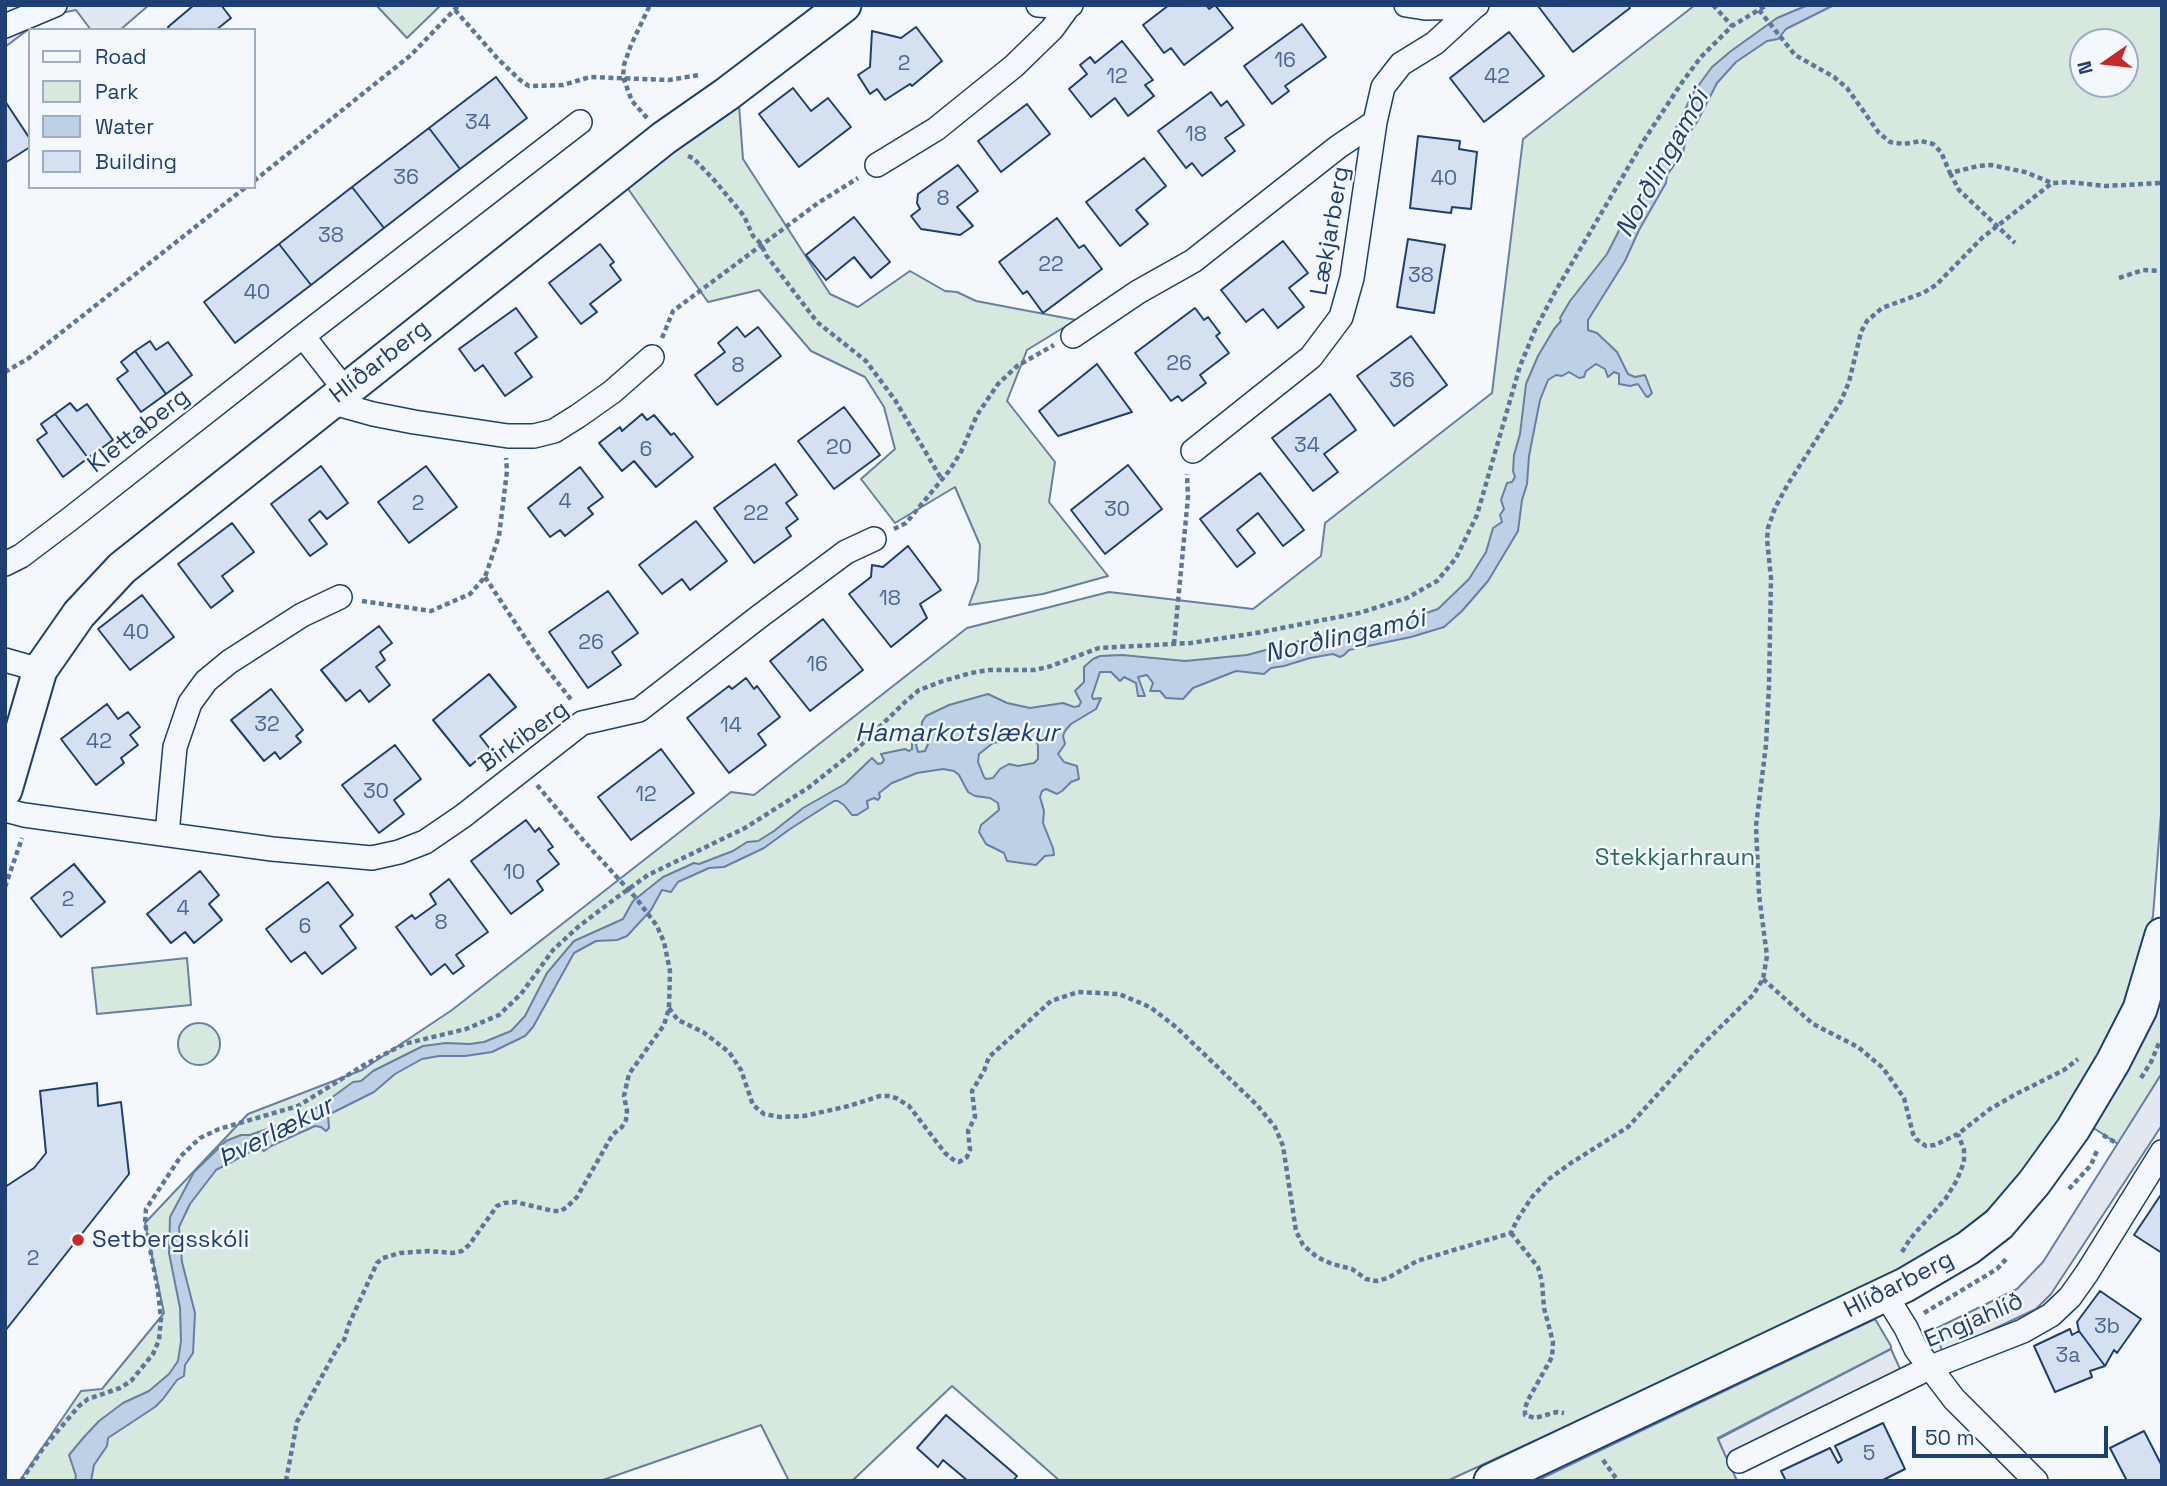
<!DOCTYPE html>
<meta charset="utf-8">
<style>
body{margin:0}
#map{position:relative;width:2167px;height:1486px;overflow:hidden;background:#f4f7fb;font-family:"Space Grotesk",sans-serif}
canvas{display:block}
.frame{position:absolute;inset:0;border:7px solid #1d3f73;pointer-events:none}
.legend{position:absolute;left:28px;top:28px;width:228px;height:161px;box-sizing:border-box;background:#f4f7fb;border:2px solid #9eadc5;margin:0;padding:9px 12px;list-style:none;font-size:21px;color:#1d3f73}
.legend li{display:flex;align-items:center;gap:14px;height:35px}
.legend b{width:35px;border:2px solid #9eadc5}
.north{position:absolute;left:2069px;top:28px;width:70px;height:70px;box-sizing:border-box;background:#f4f7fb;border:2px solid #9eadc5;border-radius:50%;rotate:256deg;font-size:19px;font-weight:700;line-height:28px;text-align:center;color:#1d3f73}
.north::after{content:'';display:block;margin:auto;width:24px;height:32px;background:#c62828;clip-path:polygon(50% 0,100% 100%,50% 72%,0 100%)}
.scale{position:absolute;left:1912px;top:1426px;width:196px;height:32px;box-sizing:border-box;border:4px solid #1d3f73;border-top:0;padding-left:9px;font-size:21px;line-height:24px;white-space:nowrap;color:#1d3f73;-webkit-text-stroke:5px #f4f7fb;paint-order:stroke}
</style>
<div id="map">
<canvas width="2167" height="1486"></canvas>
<div class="frame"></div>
<ul class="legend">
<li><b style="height:9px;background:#f4f7fb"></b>Road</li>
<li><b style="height:19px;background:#d7e8df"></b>Park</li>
<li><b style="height:19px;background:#bed0e5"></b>Water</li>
<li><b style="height:19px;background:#d5e0f0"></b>Building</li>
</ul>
<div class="north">N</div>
<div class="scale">50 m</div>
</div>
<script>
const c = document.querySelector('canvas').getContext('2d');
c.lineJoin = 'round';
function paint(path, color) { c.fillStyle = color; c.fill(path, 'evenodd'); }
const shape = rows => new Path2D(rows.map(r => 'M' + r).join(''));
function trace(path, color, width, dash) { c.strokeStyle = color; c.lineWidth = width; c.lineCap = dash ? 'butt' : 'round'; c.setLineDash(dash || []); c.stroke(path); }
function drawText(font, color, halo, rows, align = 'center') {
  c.font = font + ' "Space Grotesk",sans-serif'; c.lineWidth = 5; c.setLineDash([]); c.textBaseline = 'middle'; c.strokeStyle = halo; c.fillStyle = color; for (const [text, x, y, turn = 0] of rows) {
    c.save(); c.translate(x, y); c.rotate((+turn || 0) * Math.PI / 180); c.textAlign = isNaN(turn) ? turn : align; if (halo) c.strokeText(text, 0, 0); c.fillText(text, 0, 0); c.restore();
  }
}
const green = shape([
 [376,5,441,5,407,38,376,5],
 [1695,5,2162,5,2162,801,2153,916,2127,1011,2098,1066,2015,1182,1977,1221,1941,1248,1833,1304,1447,1481,1060,1481,952,1386,852,1481,789,1481,761,1425,600,1481,23,1481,23,1476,81,1391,102,1389,164,1313,145,1223,248,1114,362,1070,452,1010,731,792,754,795,967,628,1109,592,1253,609,1321,556,1325,523,1492,393,1523,139,1695,5],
 [2083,42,2125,42,2125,84,2083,84,2083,42],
 [739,105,743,159,830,294,858,307,910,271,945,291,957,292,976,301,1076,320,1027,350,1007,401,1055,462,1049,502,1108,576,1043,594,969,605,978,581,980,545,955,487,895,523,861,479,895,449,884,407,865,377,811,351,759,290,708,302,626,186,739,105],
 [187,958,191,1005,97,1014,92,968,187,958],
 [2162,969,2162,1073,2118,1144,2092,1127,2162,969],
 '178 1044a21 21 0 1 1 42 0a21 21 0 1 1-42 0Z',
 [1875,1319,1891,1346,1891,1349,1718,1438,1737,1481,1536,1481,1875,1319]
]);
paint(green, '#d7e8df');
trace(green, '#687fa3', 2);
const parking = shape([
 [5,5,149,5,120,30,91,30,76,10,46,16,5,47,5,5],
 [2162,1073,2162,1125,2051,1294,2036,1309,1962,1344,1942,1351,1935,1329,2017,1289,2043,1262,2162,1073],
 [1891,1349,1901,1371,1726,1457,1718,1439,1891,1349]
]);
paint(parking, '#e3e8f0');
trace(parking, '#687fa3', 2);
const water = shape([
 [1808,5,1834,5,1786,29,1778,39,1767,41,1736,62,1717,83,1697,122,1686,138,1683,153,1667,175,1666,183,1639,230,1625,261,1588,320,1588,330,1597,333,1617,352,1628,374,1635,377,1645,375,1652,393,1648,397,1646,396,1638,384,1630,386,1619,384,1619,374,1614,372,1608,377,1605,369,1596,364,1586,371,1584,377,1579,378,1569,372,1562,376,1556,375,1548,380,1540,400,1529,456,1527,484,1522,500,1518,531,1488,581,1462,611,1444,627,1411,637,1349,650,1344,655,1340,657,1333,654,1310,658,1284,666,1271,668,1264,674,1236,671,1193,688,1183,699,1166,698,1160,691,1150,691,1153,683,1147,675,1138,677,1145,696,1138,696,1136,683,1124,677,1120,681,1111,672,1100,672,1092,696,1093,699,1101,698,1096,709,1071,724,1065,731,1063,736,1065,744,1058,754,1064,762,1077,766,1079,779,1071,782,1062,791,1057,794,1046,789,1042,791,1040,797,1044,811,1043,823,1053,848,1054,855,1045,856,1036,865,1007,861,1004,853,986,844,979,832,981,825,999,810,998,803,990,798,975,796,968,792,959,775,954,771,943,769,917,773,892,783,879,793,880,797,878,800,874,798,867,801,868,808,857,815,852,815,844,805,838,801,834,801,790,829,764,848,724,867,709,868,678,882,671,892,662,890,651,910,627,936,617,940,596,941,574,953,533,1027,525,1036,492,1052,465,1056,439,1056,422,1059,395,1074,374,1092,328,1115,329,1128,326,1131,321,1127,315,1126,271,1146,264,1151,258,1148,254,1150,216,1170,190,1204,179,1227,182,1262,195,1313,193,1353,185,1365,184,1376,177,1380,163,1399,155,1407,108,1438,107,1446,94,1465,91,1481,75,1481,76,1476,69,1455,84,1437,99,1421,123,1403,149,1391,169,1374,178,1361,181,1341,180,1308,169,1253,170,1217,194,1172,226,1141,241,1135,250,1135,296,1119,320,1106,353,1082,361,1081,373,1071,423,1046,446,1043,470,1044,484,1042,511,1031,525,1016,547,973,574,941,623,919,633,901,663,877,694,863,699,864,733,851,747,842,758,841,774,831,803,808,845,784,872,758,878,764,882,763,884,760,881,754,905,749,909,751,912,749,912,741,915,741,917,743,916,745,918,752,925,751,928,744,921,734,922,722,926,716,949,705,988,694,1007,703,1030,708,1063,703,1074,707,1079,706,1081,702,1075,691,1084,682,1084,667,1093,659,1100,656,1122,655,1185,661,1247,655,1311,638,1377,630,1438,609,1469,579,1486,552,1493,528,1502,522,1500,515,1504,509,1501,500,1507,483,1512,482,1515,477,1513,471,1514,455,1520,434,1526,384,1538,356,1554,329,1561,321,1560,318,1570,301,1607,254,1630,209,1636,203,1639,203,1645,194,1647,190,1645,185,1653,176,1693,93,1712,67,1731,51,1777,18,1808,5],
 [1026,738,1036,740,1038,746,1038,759,1034,763,1018,766,1009,764,1000,769,993,778,986,779,984,777,978,762,979,754,993,743,1026,738]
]);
paint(water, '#bed0e5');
trace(water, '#687fa3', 2);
const building = shape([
 [194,5,221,5,231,18,216,30,170,30,168,27,194,5],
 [1169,5,1206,5,1209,9,1215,5,1233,28,1184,65,1171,48,1164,53,1143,25,1169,5],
 [1628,5,1630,8,1573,52,1538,6,1628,5],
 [1302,24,1326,57,1285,86,1289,91,1272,104,1244,66,1302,24],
 [916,27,942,61,912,86,910,84,885,100,877,89,870,94,858,75,870,67,872,31,901,38,916,27],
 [1509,32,1544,76,1484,122,1450,78,1509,32],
 [1122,41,1153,80,1145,85,1154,96,1128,116,1115,98,1091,117,1069,89,1087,74,1080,65,1090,57,1095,63,1122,41],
 [496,77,527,118,460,169,429,128,496,77],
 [793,88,811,111,828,98,851,127,799,167,759,114,793,88],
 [1211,92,1221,106,1227,101,1244,125,1225,138,1235,151,1202,176,1192,163,1186,168,1158,131,1211,92],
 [5,101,30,139,30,147,5,163,5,101],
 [1027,104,1050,134,1001,172,978,141,1027,104],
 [429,128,460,169,384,228,352,187,429,128],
 [1418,136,1460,141,1459,149,1477,152,1471,209,1452,207,1451,213,1410,208,1418,136],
 [1144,158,1166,186,1136,210,1148,224,1120,246,1086,202,1144,158],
 [958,165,978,191,957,207,973,226,960,235,921,229,911,216,920,209,917,203,918,194,958,165],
 [352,187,384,228,311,285,279,244,352,187],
 [854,217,890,262,871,278,854,257,826,280,806,255,854,217],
 [1057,218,1079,248,1084,245,1102,269,1043,313,1027,291,1023,294,999,262,1057,218],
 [1408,239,1445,245,1434,313,1397,307,1408,239],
 [1283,241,1308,273,1289,288,1304,307,1278,328,1263,309,1246,322,1221,290,1283,241],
 [279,244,311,285,235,343,204,302,279,244],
 [600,244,614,262,610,265,621,280,590,304,597,312,581,324,549,283,600,244],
 [516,308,537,337,515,353,532,377,505,396,483,365,475,371,459,349,516,308],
 [1195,308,1204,320,1208,317,1220,333,1216,336,1229,353,1200,375,1206,383,1182,401,1178,396,1171,401,1135,353,1195,308],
 [737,327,745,337,758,327,781,356,717,405,695,375,725,352,718,343,737,327],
 [1411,336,1447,385,1394,426,1357,376,1411,336],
 [150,341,156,350,168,342,192,375,166,394,135,351,150,341],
 [135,351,166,394,141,412,117,379,128,371,121,362,135,351],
 [1097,364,1132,412,1058,436,1039,411,1097,364],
 [1330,394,1356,430,1324,454,1338,472,1313,491,1272,438,1330,394],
 [70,403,77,411,87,404,113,440,88,458,55,414,70,403],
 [844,407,880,455,834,489,798,441,844,407],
 [55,414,88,458,63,477,37,440,47,433,41,424,55,414],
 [642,414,647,420,654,415,671,435,674,433,693,457,656,487,634,461,622,471,599,443,620,427,622,431,642,414],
 [775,464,797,495,786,503,798,519,786,528,791,536,754,563,714,508,775,464],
 [1128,465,1162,509,1105,554,1071,510,1128,465],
 [321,466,348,503,327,519,320,511,309,520,327,544,310,556,271,504,321,466],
 [426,466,457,507,409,543,378,502,426,466],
 [580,467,603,497,588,508,593,514,565,536,560,530,550,537,528,508,580,467],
 [1260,473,1304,530,1283,546,1258,513,1237,530,1255,553,1237,567,1200,519,1260,473],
 [696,521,727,561,690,590,682,579,662,594,639,565,696,521],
 [232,523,254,552,222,576,233,591,211,608,178,564,232,523],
 [908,546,941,590,920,604,927,618,891,647,849,594,871,577,872,565,883,567,908,546],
 [608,591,638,633,612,652,621,665,588,688,549,632,608,591],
 [142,595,174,637,130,670,98,629,142,595],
 [823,619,863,670,810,711,770,661,823,619],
 [379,626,392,643,380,652,385,660,376,667,390,685,369,702,360,690,346,701,321,670,379,626],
 [489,674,516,707,480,736,490,749,470,766,433,720,489,674],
 [746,678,754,689,757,686,780,717,758,734,766,745,729,773,687,718,729,686,732,689,746,678],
 [271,689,303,730,296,736,301,742,280,759,275,752,264,761,231,720,271,689],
 [107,704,118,719,128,712,140,727,130,735,138,745,121,758,124,763,96,785,61,739,107,704],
 [395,745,421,779,394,800,404,814,379,833,342,785,395,745],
 [661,749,694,793,631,840,598,797,661,749],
 [526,820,535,832,539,828,553,847,548,850,559,864,537,881,543,890,511,914,471,861,526,820],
 [74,864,105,902,61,937,31,898,74,864],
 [200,871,219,895,209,904,222,920,194,943,185,932,171,943,147,914,200,871],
 [449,879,488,932,456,955,464,966,453,974,445,964,431,975,396,927,412,915,415,919,436,904,430,894,449,879],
 [328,882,353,915,340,926,356,948,322,974,305,952,291,962,266,929,328,882],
 [97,1083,98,1106,121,1102,129,1174,5,1331,5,1187,34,1168,46,1153,40,1091,97,1083],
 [2162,1193,2162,1253,2134,1235,2162,1193],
 [2100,1291,2141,1319,2117,1353,2114,1350,2105,1366,2079,1331,2077,1322,2100,1291],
 [2070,1329,2072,1335,2079,1331,2105,1366,2090,1371,2092,1377,2055,1392,2034,1346,2070,1329],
 [946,1415,1017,1476,1013,1481,968,1481,943,1460,938,1467,917,1448,946,1415],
 [1883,1423,1905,1469,1881,1481,1786,1481,1781,1471,1830,1448,1838,1463,1842,1460,1835,1446,1883,1423],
 [2144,1431,2162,1466,2162,1481,2127,1481,2110,1448,2144,1431]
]);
paint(building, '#d5e0f0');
trace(building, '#1d3f73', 2);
const street = shape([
 [1038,5,1068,7,1071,5],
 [1406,5,1425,8,1474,7,1477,5],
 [5,26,55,5],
 [877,165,936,129,1014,66,1052,29,1068,7],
 [303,336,580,122],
 [1073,336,1138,292,1193,261,1338,147,1375,122],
 [330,402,373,414,414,422,508,436,534,436,554,431,578,416,612,392,652,357],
 [1193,451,1311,357,1341,317,1352,278,1375,122,1383,87,1401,64,1435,43,1474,7],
 [5,564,21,556,70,519,303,336,345,390],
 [5,660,40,670],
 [5,810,24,815,272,849,372,858,399,852,425,842,463,816,582,723,639,710,760,616,846,552,874,539],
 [167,834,175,747,190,703,206,681,229,662,302,615,340,597],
 [1885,1294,1906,1328,1916,1349,1954,1399,2036,1481],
 [1739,1461,1931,1367,2023,1331,2051,1315,2070,1297,2087,1273,2162,1152]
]);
const secondary = shape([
 [5,790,40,670,79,614,122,568,664,138,727,94,844,5],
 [1491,1481,1905,1285,1968,1248,1999,1224,2034,1183,2073,1129,2113,1062,2140,1009,2162,935]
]);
trace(street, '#1d3f73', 26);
trace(secondary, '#1d3f73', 37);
trace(shape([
 [1713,5,1732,26],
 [455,10,498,59,520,80,529,86,563,85,590,77,669,80,699,75],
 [1759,10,1795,55,1834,77,1847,88,1879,133,1890,142,1904,144,1921,141,1933,144,1941,152,1950,173,1978,166,1991,165,2025,172,2052,183],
 [647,118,632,101,623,77,624,65,631,45,650,5],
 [688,156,693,158,715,181,744,216,753,236,761,244,766,255,817,322,866,361,895,400,942,480],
 [1950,173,1959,190,2015,243],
 [254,181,411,55,459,5],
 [2119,278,2143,270,2162,271],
 [662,338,673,311,818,203,858,178],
 [5,372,29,358,246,187],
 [894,529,906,523,949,471,961,452,977,415,998,384,1017,366,1054,345],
 [485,577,539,659,573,702],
 [362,601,431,611,470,594,485,577,499,536,507,471,506,458],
 [1174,644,1188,497,1187,474],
 [5,887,22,838],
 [1763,979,1813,1024,1858,1047,1883,1068,1904,1098,1913,1134,1916,1139,1926,1146,1935,1145,1958,1134,1990,1109,2016,1094,2064,1070,2078,1059],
 [669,1008,678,1020,703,1032,729,1052,741,1070,753,1105,764,1114,780,1117,804,1116,849,1106,880,1096,888,1096,896,1098,909,1106,945,1153,955,1161,959,1162,967,1157,970,1150,968,1131,975,1117,972,1091,984,1071,989,1057,1051,1001,1078,992,1119,994,1150,1007,1176,1027,1257,1105,1275,1127,1283,1146,1296,1231,1303,1245,1317,1257,1332,1264,1352,1269,1366,1279,1376,1281,1388,1278,1417,1261,1511,1233,1517,1220,1532,1197,1549,1179,1571,1163,1628,1127,1704,1043,1753,995,1763,979,1767,956,1759,895,1756,826,1766,745,1769,686,1771,578,1767,539,1768,528,1775,508,1788,484,1841,401,1849,382,1861,332,1867,321,1882,308,1923,293,1936,285,1982,238,2052,183,2069,182,2105,186,2162,183],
 [2141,1078,2151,1062,2159,1043],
 [2103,1135,2118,1144],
 [2069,1189,2091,1165,2098,1148],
 [1511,1233,1538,1267,1542,1282,1544,1308,1553,1342,1552,1357,1528,1400,1525,1408,1525,1415,1535,1418,1557,1412,1564,1413],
 [1902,1252,1910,1239,1946,1198,1957,1180,1964,1162,1964,1150,1958,1134],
 [1924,1313,1997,1269,2007,1258],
 [1603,1460,1618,1481],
 [21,1481,44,1447,79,1406,88,1399,120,1388,131,1381,153,1354,159,1340,161,1319,158,1290,145,1223,146,1209,181,1156,200,1138,219,1129,298,1106,364,1065,404,1044,466,1029,499,1015,521,994,553,950,578,927,612,901,648,875,745,828,808,788,857,749,905,702,919,690,943,681,971,673,989,670,1034,670,1048,667,1099,648,1191,643,1256,633,1359,613,1407,598,1437,581,1456,558,1477,515,1520,366,1535,330,1555,292,1646,137,1683,81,1701,57,1732,26,1767,5],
 [286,1481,297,1422,339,1345,344,1340,349,1324,377,1263,383,1258,400,1253,428,1251,453,1253,462,1251,469,1245,497,1206,504,1203,516,1202,553,1211,561,1211,567,1207,577,1197,613,1134,622,1127,626,1120,627,1111,624,1096,629,1074,664,1025,669,1008,670,971,664,942,657,926,636,898,583,840,537,785]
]), '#5e769c', 4.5, [5, 3.5]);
trace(street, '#f4f7fb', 23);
trace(secondary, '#f4f7fb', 33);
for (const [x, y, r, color] of [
 [78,1240,7,"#c62828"]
]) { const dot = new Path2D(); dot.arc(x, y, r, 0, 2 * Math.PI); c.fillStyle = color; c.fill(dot); trace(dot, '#f4f7fb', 2.5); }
drawText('21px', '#4b6792', null, [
 ["16",1285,61],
 ["2",904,64],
 ["12",1117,77],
 ["42",1497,77],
 ["34",478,123],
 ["18",1196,135],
 ["36",406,178],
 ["40",1444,179],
 ["8",943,199],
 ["38",331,236],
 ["22",1051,265],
 ["38",1421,276],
 ["40",257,293],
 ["26",1179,364],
 ["8",738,366],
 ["36",1402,381],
 ["34",1307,446],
 ["20",839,448],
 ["6",646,450],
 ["4",565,502],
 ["2",418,504],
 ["30",1117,510],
 ["22",756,514],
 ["18",890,599],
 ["40",136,633],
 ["26",591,643],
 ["16",817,665],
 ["32",267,725],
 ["14",731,726],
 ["42",99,742],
 ["30",376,792],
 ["12",646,795],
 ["10",514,873],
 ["2",68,900],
 ["4",183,909],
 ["8",441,923],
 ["6",305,927],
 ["2",33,1259],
 ["3b",2107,1327],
 ["3a",2068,1356],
 ["5",1869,1454]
]);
drawText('24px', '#1d3f73', '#f4f7fb', [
 ["Lækjarberg",1331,231,-80],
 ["Hlíðarberg",380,362,-38],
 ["Klettaberg",139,431,-38],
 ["Birkiberg",524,737,-36],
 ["Hlíðarberg",1899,1285,-27],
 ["Engjahlíð",1974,1321,-23]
]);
drawText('24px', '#2c6c60', '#f4f7fb', [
 ["Stekkjarhraun",1675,858]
]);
drawText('24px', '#1d3f73', '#f4f7fb', [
 ["Setbergsskóli",92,1240]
], 'left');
drawText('italic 26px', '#1d3f73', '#f4f7fb', [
 ["Norðlingamói",1663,164,-61],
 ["Norðlingamói",1345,637,-13],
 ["Hamarkotslækur",957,734],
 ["Þverlækur",276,1133,-27]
]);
</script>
